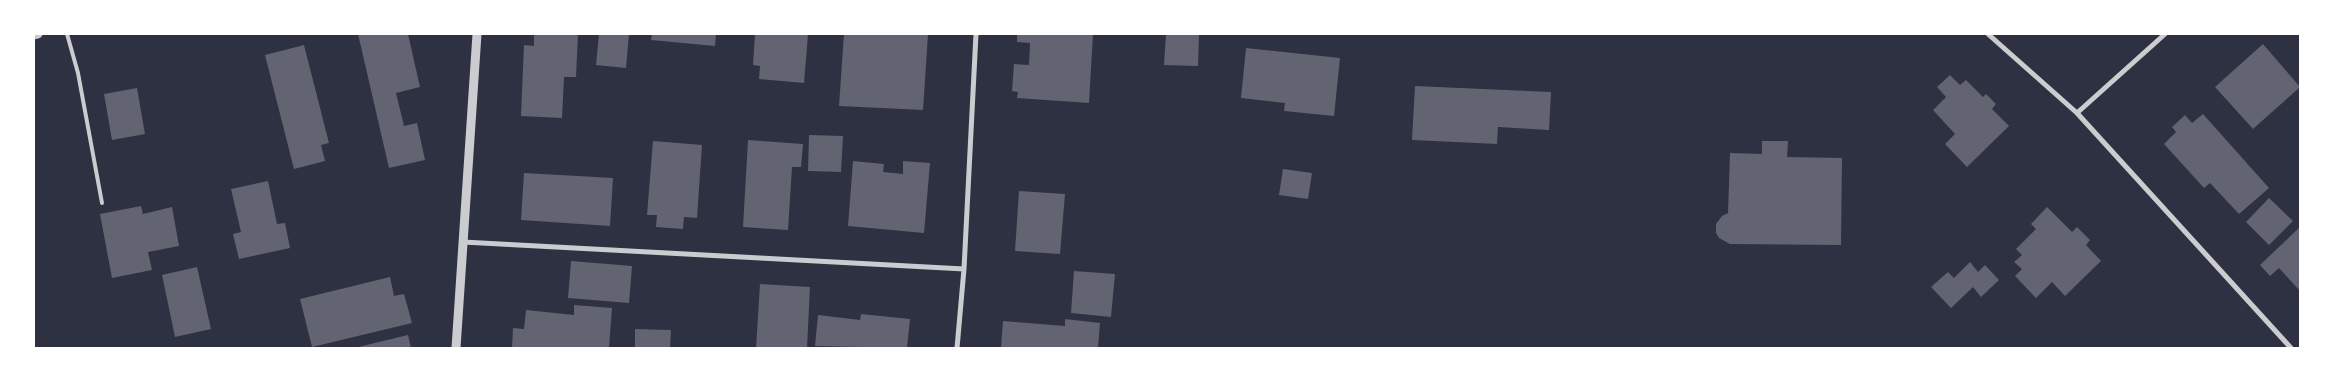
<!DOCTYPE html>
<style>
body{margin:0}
#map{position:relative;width:2334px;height:382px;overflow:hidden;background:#2d3142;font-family:"PT Sans Narrow",sans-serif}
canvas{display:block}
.frame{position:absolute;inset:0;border:35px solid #fff;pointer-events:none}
</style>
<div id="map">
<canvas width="2334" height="382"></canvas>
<div class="frame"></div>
</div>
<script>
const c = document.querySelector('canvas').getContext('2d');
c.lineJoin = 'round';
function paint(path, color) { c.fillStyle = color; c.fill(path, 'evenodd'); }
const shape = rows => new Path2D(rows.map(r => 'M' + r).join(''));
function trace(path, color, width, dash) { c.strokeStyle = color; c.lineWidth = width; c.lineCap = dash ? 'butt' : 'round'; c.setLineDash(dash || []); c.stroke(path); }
paint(shape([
 [358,34,408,34,420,87,396,93,404,126,417,123,425,160,389,168],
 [534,34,578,34,576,77,564,77,562,118,521,116,524,45,534,46],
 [599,34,629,34,626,68,596,65],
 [652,34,716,34,715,46,651,40],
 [755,34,808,34,804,83,759,79,760,66,753,65],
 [844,34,928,34,923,110,839,106],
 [1017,34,1093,34,1089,103,1017,98,1018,92,1012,91,1014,64,1029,65,1030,43,1017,42],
 [1166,34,1199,34,1198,66,1164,65],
 [2263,44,2300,87,2253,129,2215,87],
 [304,45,329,143,321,145,325,161,294,169,265,55],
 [1246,48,1340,58,1334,116,1284,111,1285,103,1241,98],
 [1950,75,1960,85,1966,80,1983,97,1986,94,1996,104,1992,109,2009,126,1967,167,1945,144,1955,134,1933,110,1946,97,1937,87],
 [1415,86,1551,92,1549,130,1498,127,1497,144,1412,140],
 [137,88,145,134,112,140,104,94],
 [2203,114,2269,188,2239,214,2210,183,2204,188,2164,144,2176,132,2172,127,2185,115,2192,123],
 [809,135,843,136,841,172,808,171],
 [748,140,803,144,801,167,792,167,788,230,743,227],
 [653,141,702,145,697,218,684,217,683,229,656,227,657,215,647,215],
 [1762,141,1788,141,1787,157,1842,158,1841,245,1730,244,1719,238,1716,233,1716,224,1722,216,1728,213,1730,153,1762,154],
 [853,161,884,164,883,172,903,174,903,161,930,163,924,233,848,226],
 [1283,169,1312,173,1308,199,1279,195],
 [524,173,613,178,610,226,521,220],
 [268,181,277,224,285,223,290,248,239,259,233,234,241,232,231,189],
 [1019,191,1065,194,1060,254,1015,251],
 [2269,198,2293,221,2269,245,2246,222],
 [141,206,143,214,172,207,179,246,148,252,152,270,112,278,100,214],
 [2047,207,2072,232,2077,227,2090,240,2086,245,2101,261,2065,296,2052,282,2036,298,2015,276,2022,269,2014,262,2022,255,2016,249,2036,229,2031,224],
 [2300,227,2300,291,2279,268,2270,276,2260,265],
 [571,261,632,266,629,303,568,298],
 [1970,262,1978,272,1985,265,1999,280,1981,297,1973,287,1951,308,1931,287,1948,272,1954,278],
 [197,267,211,329,175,337,162,275],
 [1074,271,1115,274,1111,317,1071,313],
 [390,277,394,296,404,294,412,323,312,347,300,299],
 [760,284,810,287,807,348,756,348],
 [574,305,612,308,609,348,512,348,513,328,524,329,526,310,574,315],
 [861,314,910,319,907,348,815,346,818,315,860,320],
 [1065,319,1100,323,1098,348,1001,348,1003,321,1065,326],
 [635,329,671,330,670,348,635,348],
 [408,335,411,348,354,348]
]), '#626471');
trace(shape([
 [67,34,78,73,102,203]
]), '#caccd0', 4);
trace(shape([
 [1988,34,2077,113,2165,34],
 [2077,113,2291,348],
 [463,242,964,269,976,34],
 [957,348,964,269]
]), '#caccd0', 5);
trace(shape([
 [34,35,38,34],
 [456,348,477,34]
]), '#caccd0', 9);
</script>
